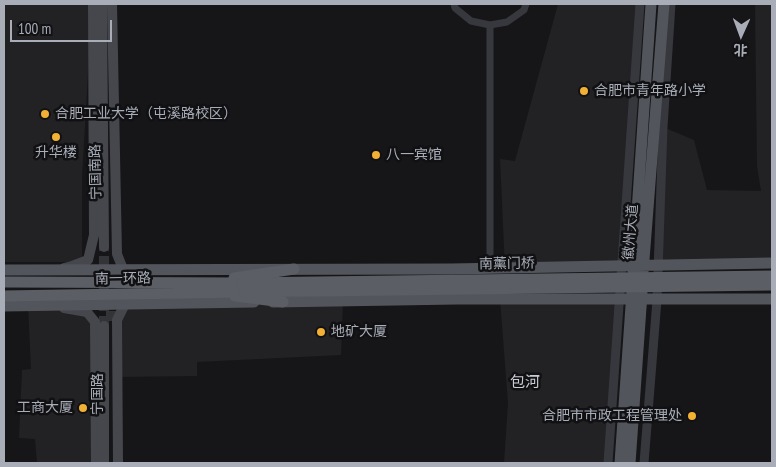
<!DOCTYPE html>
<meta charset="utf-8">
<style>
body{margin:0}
#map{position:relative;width:776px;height:467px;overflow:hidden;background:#161618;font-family:"PT Sans Narrow","Noto Sans SC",sans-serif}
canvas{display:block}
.frame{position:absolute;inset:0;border:5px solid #a8adb8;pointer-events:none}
.north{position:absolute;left:716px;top:10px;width:50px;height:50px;-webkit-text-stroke:4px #111113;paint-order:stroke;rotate:182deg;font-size:14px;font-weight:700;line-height:20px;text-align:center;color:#a8adb8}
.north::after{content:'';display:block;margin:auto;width:18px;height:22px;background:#a8adb8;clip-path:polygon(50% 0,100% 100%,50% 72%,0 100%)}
.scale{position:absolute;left:10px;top:20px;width:102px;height:22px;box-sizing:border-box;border:2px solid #a8adb8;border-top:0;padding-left:6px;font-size:15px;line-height:18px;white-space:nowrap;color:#a8adb8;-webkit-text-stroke:4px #111113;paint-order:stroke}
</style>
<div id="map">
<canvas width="776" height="467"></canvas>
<div class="frame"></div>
<div class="north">北</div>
<div class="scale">100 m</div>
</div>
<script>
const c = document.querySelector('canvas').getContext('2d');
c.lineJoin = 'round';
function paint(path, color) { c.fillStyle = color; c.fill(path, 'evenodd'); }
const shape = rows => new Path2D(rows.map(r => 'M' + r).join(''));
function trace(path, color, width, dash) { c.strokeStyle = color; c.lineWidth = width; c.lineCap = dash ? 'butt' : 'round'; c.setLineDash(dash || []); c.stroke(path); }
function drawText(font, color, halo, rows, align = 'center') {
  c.font = font + ' "PT Sans Narrow","Noto Sans SC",sans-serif'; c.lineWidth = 5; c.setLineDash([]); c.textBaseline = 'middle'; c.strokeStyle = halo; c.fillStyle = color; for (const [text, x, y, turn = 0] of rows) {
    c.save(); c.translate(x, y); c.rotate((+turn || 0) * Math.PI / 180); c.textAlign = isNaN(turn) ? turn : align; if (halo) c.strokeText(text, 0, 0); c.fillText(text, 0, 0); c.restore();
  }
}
paint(shape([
 [4,4,92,4,82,177,82,262,4,262],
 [558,4,640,4,622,266,505,268,500,159,515,161],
 [755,4,772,4,772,263,658,266,663,127,694,140,707,190,761,191,757,166],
 [500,299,620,299,608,463,504,463,508,403],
 [343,301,341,355,197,362,197,376,117,377,117,320,125,304],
 [28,305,87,312,95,322,96,463,37,463,35,439,19,438,22,370,31,369]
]), '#222225');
trace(shape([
 [111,296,111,325],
 [104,326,104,247]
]), '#333438', 10, [10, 5]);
trace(shape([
 [454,4,455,8,471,21,490,25,507,22,524,10,526,4],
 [490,268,490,25]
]), '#37383d', 7);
trace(shape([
 [608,463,640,4],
 [644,463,657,300,663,127,671,4]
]), '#37383d', 9);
trace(shape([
 [102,4,104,247],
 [112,4,117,254,123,269],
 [64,268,72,266,88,260,94,235,93,4],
 [64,308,87,312,95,322,96,463],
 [104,326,104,463],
 [118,463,117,320,125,304]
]), '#45474d', 10);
trace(shape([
 [4,270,451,269,772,263],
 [633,271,651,4],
 [643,272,664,4],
 [273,302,457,299,772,299],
 [4,306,254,302],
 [620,463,632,292],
 [630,463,642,293]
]), '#53555c', 11);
trace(shape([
 [234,278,294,269],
 [4,282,242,283],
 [4,296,243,292],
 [235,296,283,302]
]), '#5b5e65', 11);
trace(shape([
 [242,283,772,276],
 [243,292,772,285]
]), '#5b5e65', 11);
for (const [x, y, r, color] of [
 [584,91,5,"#f2b134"],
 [45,114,5,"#f2b134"],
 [56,137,5,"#f2b134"],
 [376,155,5,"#f2b134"],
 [321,332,5,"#f2b134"],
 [83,408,5,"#f2b134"],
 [692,416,5,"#f2b134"]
]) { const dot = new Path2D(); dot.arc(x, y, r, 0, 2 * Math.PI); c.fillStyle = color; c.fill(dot); trace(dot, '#111113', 2); }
drawText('14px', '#a8adb8', '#111113', [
 ["合肥市青年路小学",594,91],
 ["合肥工业大学（屯溪路校区）",55,114],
 ["升华楼",56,153,"center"],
 ["八一宾馆",386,155],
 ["地矿大厦",331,332],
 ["工商大厦",73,408,"right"],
 ["合肥市市政工程管理处",682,416,"right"]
], 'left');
drawText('14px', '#a8adb8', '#111113', [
 ["宁国南路",96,172,-91],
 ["徽州大道",631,232,-85],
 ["南薰门桥",507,264,-1],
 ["南一环路",123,279,-1],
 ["宁国路",98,394,-90]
]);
drawText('15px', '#c9ccd4', '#111113', [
 ["包河",525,383]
]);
</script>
